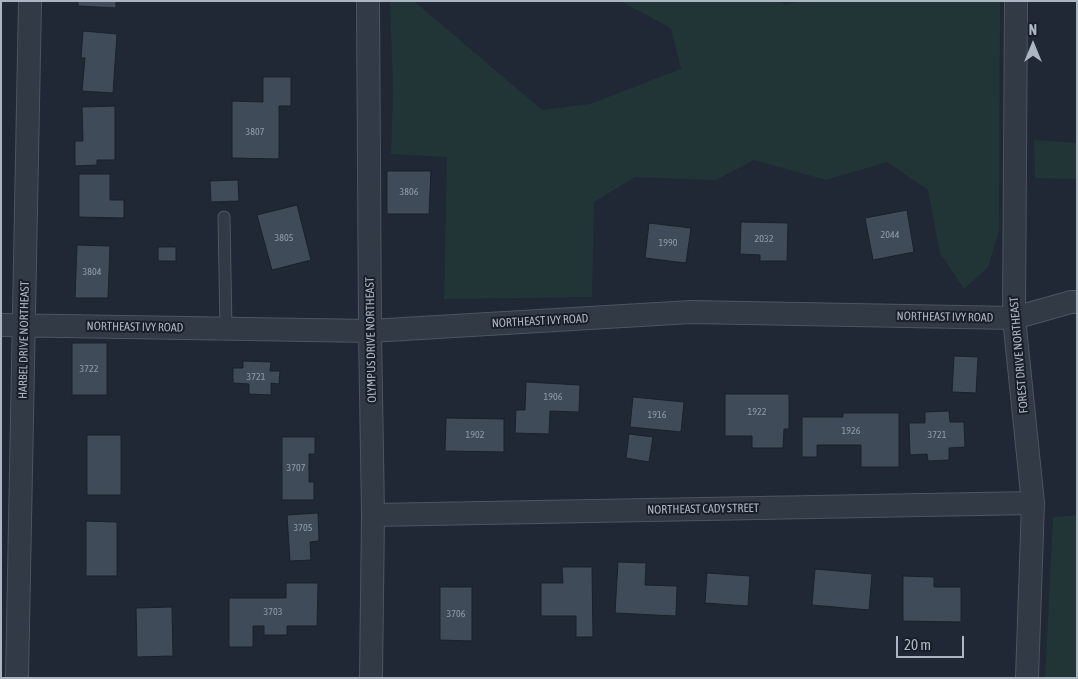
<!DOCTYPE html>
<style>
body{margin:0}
#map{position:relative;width:1078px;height:679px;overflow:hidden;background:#1f2834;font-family:"Asap Condensed",sans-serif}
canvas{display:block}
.frame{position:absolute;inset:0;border:2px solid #acb5c2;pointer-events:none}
.north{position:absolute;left:1008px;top:20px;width:50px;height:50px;-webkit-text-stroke:4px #181f29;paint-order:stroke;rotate:0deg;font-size:14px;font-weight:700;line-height:20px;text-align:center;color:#acb5c2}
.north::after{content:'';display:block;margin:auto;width:18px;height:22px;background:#acb5c2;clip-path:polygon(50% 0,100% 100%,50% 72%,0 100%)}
.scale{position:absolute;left:896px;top:636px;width:68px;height:22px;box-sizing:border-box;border:2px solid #acb5c2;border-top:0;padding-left:6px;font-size:15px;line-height:18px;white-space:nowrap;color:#acb5c2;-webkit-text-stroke:4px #181f29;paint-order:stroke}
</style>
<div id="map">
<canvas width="1078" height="679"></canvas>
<div class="frame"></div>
<div class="north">N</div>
<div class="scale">20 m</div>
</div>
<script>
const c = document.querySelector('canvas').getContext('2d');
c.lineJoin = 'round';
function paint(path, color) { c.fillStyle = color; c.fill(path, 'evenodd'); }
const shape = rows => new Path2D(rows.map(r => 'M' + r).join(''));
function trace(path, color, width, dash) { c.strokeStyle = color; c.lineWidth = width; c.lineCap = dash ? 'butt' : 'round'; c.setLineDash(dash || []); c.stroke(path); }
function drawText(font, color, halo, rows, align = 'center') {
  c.font = font + ' "Asap Condensed",sans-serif'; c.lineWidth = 4; c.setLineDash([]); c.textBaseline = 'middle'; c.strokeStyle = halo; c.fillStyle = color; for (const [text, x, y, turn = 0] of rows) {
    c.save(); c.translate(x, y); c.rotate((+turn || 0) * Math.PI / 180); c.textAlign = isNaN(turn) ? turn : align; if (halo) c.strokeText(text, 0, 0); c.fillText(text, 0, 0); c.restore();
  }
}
paint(shape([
 [390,1,414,1,542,110,590,104,681,69,671,28,620,1,779,1,785,4,804,1,1000,1,999,231,988,267,964,289,940,253,928,190,887,162,826,180,754,160,716,180,635,177,594,202,592,297,444,299,447,157,391,154,393,91],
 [1034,140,1077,143,1077,179,1035,178],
 [1077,515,1077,678,1045,678,1053,517]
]), '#223536');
const building = shape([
 [78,1,116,1,116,8,78,6,78,1],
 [83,31,117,34,113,93,82,91,85,58,81,58,83,31],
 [263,77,291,77,291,106,279,106,279,159,232,158,232,101,263,102,263,77],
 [115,106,115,160,97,160,97,165,75,166,75,141,83,141,82,107,115,106],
 [387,171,431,171,429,214,387,214,387,171],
 [79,174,110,174,110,200,124,200,124,218,79,217,79,174],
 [238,180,239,201,211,202,210,181,238,180],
 [297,205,311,260,272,270,257,215,297,205],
 [907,210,914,252,873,260,865,218,907,210],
 [741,222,788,223,787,261,760,261,760,255,740,254,741,222],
 [649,223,691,228,686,263,645,258,649,223],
 [77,245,110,246,108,298,75,298,77,245],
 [158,247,176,247,176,261,158,261,158,247],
 [72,343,107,343,107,395,72,395,72,343],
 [954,356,978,357,976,393,952,392,954,356],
 [243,361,271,362,270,371,280,371,279,384,271,383,271,395,249,394,249,384,233,383,233,368,243,368,243,361],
 [526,382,580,385,579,412,550,411,549,434,515,433,516,410,525,410,526,382],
 [725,394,789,394,789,429,784,429,783,448,752,448,752,436,725,436,725,394],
 [633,397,684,402,681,432,630,427,633,397],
 [949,411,950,422,964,422,965,447,949,448,949,460,928,461,927,454,910,455,909,423,925,423,925,412,949,411],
 [843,413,899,413,899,467,861,467,861,445,817,445,817,457,802,457,802,417,843,417,843,413],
 [446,418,504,419,504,452,445,451,446,418],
 [629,434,653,437,649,462,626,458,629,434],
 [87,435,121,435,121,495,87,495,87,435],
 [282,437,315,437,315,454,309,454,309,482,314,482,314,500,282,500,282,437],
 [318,513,319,541,310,542,311,560,290,561,287,515,318,513],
 [86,521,117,522,117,576,86,576,86,521],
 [618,562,646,563,645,585,677,586,676,616,615,613,618,562],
 [562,567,592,567,593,637,576,637,576,616,541,616,541,583,563,583,562,567],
 [815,569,872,574,869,610,812,605,815,569],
 [707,573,750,576,748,606,705,603,707,573],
 [903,576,934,577,934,587,961,587,961,622,903,621,903,576],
 [286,583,318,583,317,626,287,626,287,635,264,635,264,626,253,626,253,647,229,647,229,598,286,598,286,583],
 [440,587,472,587,472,641,440,640,440,587],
 [172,607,173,656,137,657,136,608,172,607]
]);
paint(building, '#404b59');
trace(building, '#1a212b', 1);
const lane = shape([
 [224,217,226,329]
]);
const street = shape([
 [368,1,370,331,373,515,371,678],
 [1016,1,1014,318,1033,503,1027,678],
 [1,325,370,331,691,312,1014,318,1071,302,1077,302],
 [373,515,1033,503],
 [17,678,30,1]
]);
trace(lane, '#4d5560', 13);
trace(street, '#4d5560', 24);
trace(lane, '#323a45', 11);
trace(street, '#323a45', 22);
drawText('10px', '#919aa8', null, [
 ["3807",255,132],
 ["3806",409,192],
 ["2044",890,235],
 ["3805",284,238],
 ["2032",764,239],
 ["1990",668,243],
 ["3804",92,272],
 ["3722",89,369],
 ["3721",256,377],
 ["1906",553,397],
 ["1922",757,412],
 ["1916",657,415],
 ["1926",851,431],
 ["1902",475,435],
 ["3721",937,435],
 ["3707",296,468],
 ["3705",303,528],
 ["3703",273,612],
 ["3706",456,614]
]);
drawText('12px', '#acb5c2', '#181f29', [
 ["NORTHEAST IVY ROAD",945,317,1],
 ["NORTHEAST IVY ROAD",540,321,-3],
 ["NORTHEAST IVY ROAD",135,327,1],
 ["HARBEL DRIVE NORTHEAST",24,340,-89],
 ["OLYMPUS DRIVE NORTHEAST",371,340,-91],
 ["FOREST DRIVE NORTHEAST",1019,355,-95],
 ["NORTHEAST CADY STREET",703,509,-1]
]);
</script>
